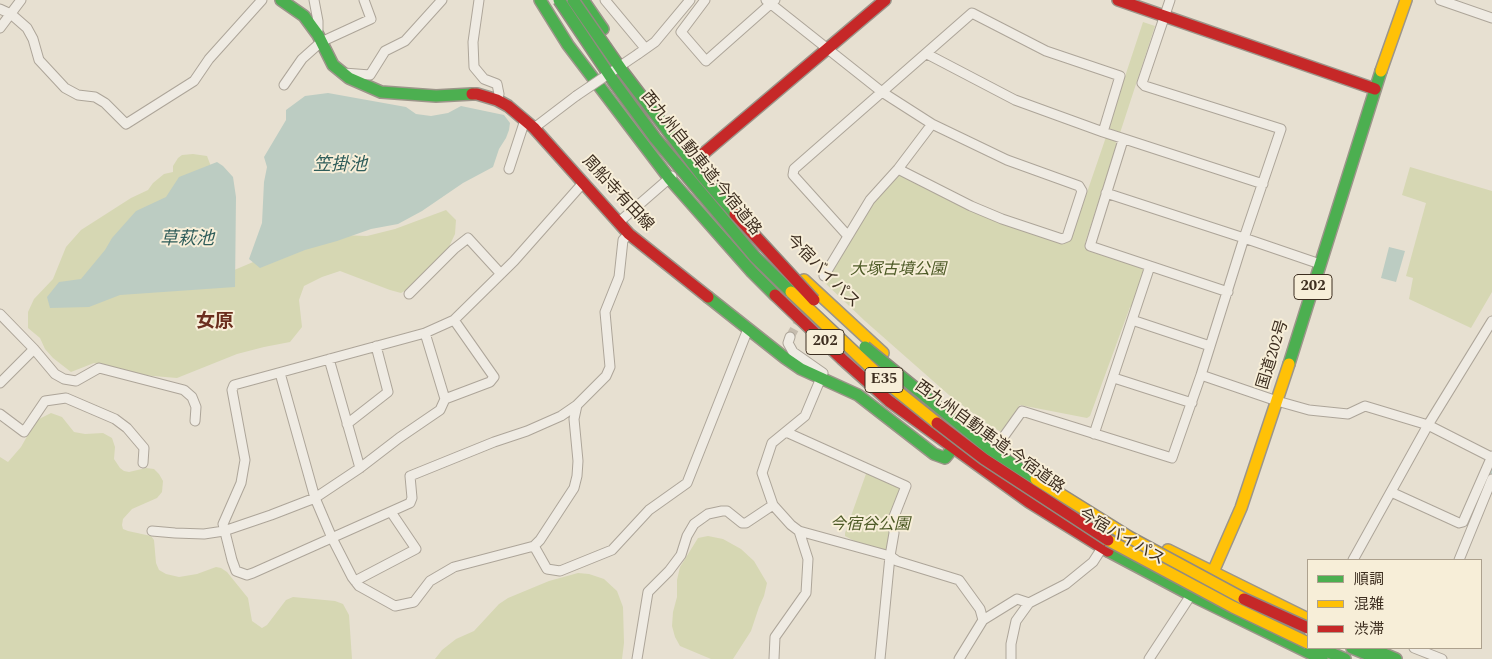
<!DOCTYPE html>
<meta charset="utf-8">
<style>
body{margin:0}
#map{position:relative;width:1492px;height:659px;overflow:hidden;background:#e7e0d1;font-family:Spectral,"Noto Sans JP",serif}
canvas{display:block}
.legend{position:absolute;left:1307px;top:559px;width:175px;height:90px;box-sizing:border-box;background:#f7eed8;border:1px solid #ada18e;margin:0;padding:6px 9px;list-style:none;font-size:15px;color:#3d2e20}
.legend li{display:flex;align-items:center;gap:10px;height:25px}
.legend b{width:25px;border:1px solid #ada18e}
</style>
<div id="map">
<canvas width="1492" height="659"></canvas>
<ul class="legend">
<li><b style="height:6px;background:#4caf50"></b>順調</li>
<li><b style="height:6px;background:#ffc107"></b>混雑</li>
<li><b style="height:6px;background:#c62828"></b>渋滞</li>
</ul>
</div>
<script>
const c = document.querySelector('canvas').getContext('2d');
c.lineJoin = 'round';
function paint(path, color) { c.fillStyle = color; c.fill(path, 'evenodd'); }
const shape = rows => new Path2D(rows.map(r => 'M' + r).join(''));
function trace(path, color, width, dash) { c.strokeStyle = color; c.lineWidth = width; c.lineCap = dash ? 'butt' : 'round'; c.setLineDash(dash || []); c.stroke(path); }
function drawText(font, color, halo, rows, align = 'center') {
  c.font = font + ' Spectral,"Noto Sans JP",serif'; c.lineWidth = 4; c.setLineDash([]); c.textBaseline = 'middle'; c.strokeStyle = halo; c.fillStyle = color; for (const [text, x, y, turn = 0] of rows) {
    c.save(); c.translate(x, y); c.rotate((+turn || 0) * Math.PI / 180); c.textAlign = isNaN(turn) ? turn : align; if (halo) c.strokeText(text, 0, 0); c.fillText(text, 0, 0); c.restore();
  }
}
paint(shape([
 [1143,22,1155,26,1120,133,1110,129,1109,125],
 [1106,137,1114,140,1117,144,1085,243,1088,251,1143,268,1144,272,1132,308,1130,307,1090,416,1087,418,1020,405,1001,432,986,423,949,395,865,321,824,282,871,205,896,174,901,173,1064,243,1071,239],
 [193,154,207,156,212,169,122,290,213,279,265,257,340,235,367,236,395,229,446,210,456,220,455,234,448,249,419,283,401,293,390,290,340,271,322,277,304,286,299,300,302,327,290,342,264,347,237,354,177,378,130,374,94,363,71,372,53,358,45,349,40,338,28,328,28,312,34,299,53,279,66,247,81,230,131,198,148,190,153,183,164,174,173,172,173,166,178,158,182,155],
 [1410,167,1492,191,1492,292,1471,328,1409,299,1413,278,1406,276,1426,203,1402,195],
 [51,413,62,417,74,432,85,434,103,433,112,438,115,447,114,459,120,468,124,471,129,472,146,468,154,469,159,474,163,481,162,492,157,498,132,509,123,519,122,525,123,529,128,531,151,536,154,540,156,563,159,570,166,574,179,577,197,574,216,567,221,568,227,572,248,598,252,621,262,628,267,625,286,600,293,597,335,601,343,604,349,615,352,659,0,659,0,457,8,462,21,447,34,424,39,419],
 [867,471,900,486,901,490,892,534,888,549,885,551,860,544,845,536,845,533],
 [708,536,723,539,741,549,754,561,767,583,764,596,759,607,751,631,733,659,711,659,680,646,675,637,672,626,673,612,677,597,677,580,680,567,698,538],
 [578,573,589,574,604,579,617,591,623,607,624,643,622,659,435,659,442,650,456,639,474,631,499,604,508,598,549,581]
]), '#d6d7b3');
paint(shape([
 [328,93,406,107,416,114,431,116,448,113,461,106,504,115,510,123,509,130,506,138,499,149,493,167,463,183,422,211,398,224,371,229,337,241,305,250,260,268,249,259,262,223,264,182,267,167,264,157,286,120,286,110,305,96],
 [217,162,223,166,233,177,236,197,235,287,120,295,89,307,50,308,47,297,59,282,81,279,105,250,112,238,136,211,166,197,179,177],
 [1389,247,1405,251,1396,282,1381,278]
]), '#bcccc2');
trace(shape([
 [1489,478,1492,470]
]), '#bcccc2', 2.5);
trace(shape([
 [790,337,801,317]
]), '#c5bcae', 9, [9, 4.5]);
const street = shape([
 [314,0,318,21,318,30,316,33],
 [479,0,473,42,474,67,484,79,497,84,499,94,497,100],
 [605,0,645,48],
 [705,0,681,32,706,61,775,0],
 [766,0,882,92,932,124,1007,160,1079,186,1082,191,1067,237,1062,239,1002,219,971,206,898,169],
 [1440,0,1492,18],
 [0,9,11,14,27,28,33,39,39,60,65,88,78,95,95,97,105,103,126,124,194,81,209,59,262,0],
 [0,28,21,0],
 [638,54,655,42,690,0],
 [344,73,370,75,385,51,405,41,442,0],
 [284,85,302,59,321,42,371,19,364,0],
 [534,128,576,96],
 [1103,132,1263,184],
 [1123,140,1090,246,1228,292],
 [509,169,525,120],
 [1106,193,1244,238,1320,264],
 [619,222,672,176],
 [848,236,793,175,794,169,972,13,1046,51,1120,76,1103,132,1015,100,927,54],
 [824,276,870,200,898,169,932,124],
 [409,294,454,249,468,238,501,274],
 [0,314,34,349,55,374,64,379,76,381,99,368,184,390,192,397,196,407,195,421],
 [1132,320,1210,346],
 [425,333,445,399],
 [790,337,788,343,793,352,823,373,805,416,772,443,762,473,773,505,791,525,799,531,890,556,880,659],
 [329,359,360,468],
 [280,373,315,498,332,538,352,577,359,586,395,606,414,602,430,581,454,567,534,546,540,540,574,488,577,476,578,461,574,419,577,405,606,376,610,367,605,312,619,277,623,240,629,234],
 [1201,375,1277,401,1309,410,1348,414,1365,406,1428,425,1491,457],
 [1114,378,1192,403],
 [0,383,34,349],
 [577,405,561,416,527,431,494,442,410,476,412,498,410,503,253,573,247,575,236,571,232,560,223,524,241,483,245,460,232,390,234,385,425,333,454,320,514,261,583,183],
 [0,414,24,432,45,401,66,398,115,419,127,428,144,448,143,463],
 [347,424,388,392,376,346],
 [786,432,906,486,893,519,894,533,890,556,897,561,959,580,980,609,983,620,959,659],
 [1094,434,1150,266],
 [997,446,1022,411,1172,458,1201,375,1244,238,1281,129,1145,86,1142,83,1170,0],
 [1391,492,1459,523,1463,522,1492,456],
 [152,531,175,533,204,534,224,531,271,515,315,498,360,468,399,438,440,410,445,399,490,382,494,377,454,320],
 [534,546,547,569,560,571,612,550,649,510,687,483,748,329],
 [1353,560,1428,425,1492,321],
 [1459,560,1492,479],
 [355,581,416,549,391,512],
 [983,620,1017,599,1029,603],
 [1414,648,1442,659],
 [637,659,648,592,669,571,681,555,687,536,694,524,708,514,722,511,727,511,742,523,746,523,773,505],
 [774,659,775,637,806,593,808,559,799,531],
 [1011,659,1011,644,1016,621,1029,603,1066,584,1093,562,1102,548],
 [1149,659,1191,595]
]);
const fast = shape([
 [281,0,304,16,318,35,333,65,349,78,381,92,436,96,472,94],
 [540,0,568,45,669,178,752,272,775,295],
 [583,0,603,29],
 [708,297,785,358,801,369,858,395,934,454,945,458,953,448],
 [1289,364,1381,71],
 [1108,551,1191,595,1322,659],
 [1319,648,1345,659],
 [1352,648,1379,659],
 [1370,648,1396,659]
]);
const slow = shape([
 [1381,71,1406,0],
 [804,280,883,353],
 [1168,550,1308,619],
 [1207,578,1213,572,1241,508,1289,364]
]);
const jam = shape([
 [1118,0,1375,89],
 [472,94,477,94,497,100,508,106,534,128,629,234,708,297],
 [697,159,885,0],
 [775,295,842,359,889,401,1029,502,1108,551]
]);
trace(street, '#ada599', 11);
trace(fast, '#9c958a', 14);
trace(slow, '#9c958a', 14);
trace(jam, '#9c958a', 14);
trace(street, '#efebe3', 9);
trace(fast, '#4caf50', 11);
trace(slow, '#ffc107', 11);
trace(jam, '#c62828', 11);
const streetBridge = shape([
 [576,96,638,54]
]);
const fastBridge = shape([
 [559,0,614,82,655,138,755,257,791,292],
 [573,0,623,72,703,177,735,214],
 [865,347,991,450,1036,479]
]);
const slowBridge = shape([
 [791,292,886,382,937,423],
 [1036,479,1129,537,1244,599],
 [1108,540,1233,607,1308,643]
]);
const jamBridge = shape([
 [735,214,814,300],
 [937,423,984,459,1108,540],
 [1244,599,1308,628]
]);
trace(streetBridge, '#ada599', 11, []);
trace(fastBridge, '#928b80', 14, []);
trace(slowBridge, '#928b80', 14, []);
trace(jamBridge, '#928b80', 14, []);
trace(streetBridge, '#efebe3', 9);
trace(fastBridge, '#4caf50', 11);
trace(slowBridge, '#ffc107', 11);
trace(jamBridge, '#c62828', 11);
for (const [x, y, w] of [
 [1313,287,38],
 [825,342,38],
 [884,380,38]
]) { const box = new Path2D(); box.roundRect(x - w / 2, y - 12.5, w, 25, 4); c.fillStyle = '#f7eed8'; c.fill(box); trace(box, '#3d2e20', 1); }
drawText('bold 15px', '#3d2e20', null, [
 ["202",1313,287],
 ["202",825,342],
 ["E35",884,380]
]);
drawText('16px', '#3d2e20', '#f7eed8', [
 ["西九州自動車道;今宿道路",700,164,51],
 ["周船寺有田線",617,194,47],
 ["今宿バイパス",822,272,45],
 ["国道202号",1274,355,-73],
 ["西九州自動車道;今宿道路",989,438,36],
 ["今宿バイパス",1121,538,30]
]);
drawText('italic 16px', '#4d5a26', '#f7eed8', [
 ["大塚古墳公園",898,271],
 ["今宿谷公園",870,526]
]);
drawText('italic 18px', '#2f5d5a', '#f7eed8', [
 ["笠掛池",340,166],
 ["草萩池",187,240]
]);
drawText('bold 19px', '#6b2e1e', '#f7eed8', [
 ["女原",215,323]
]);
</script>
